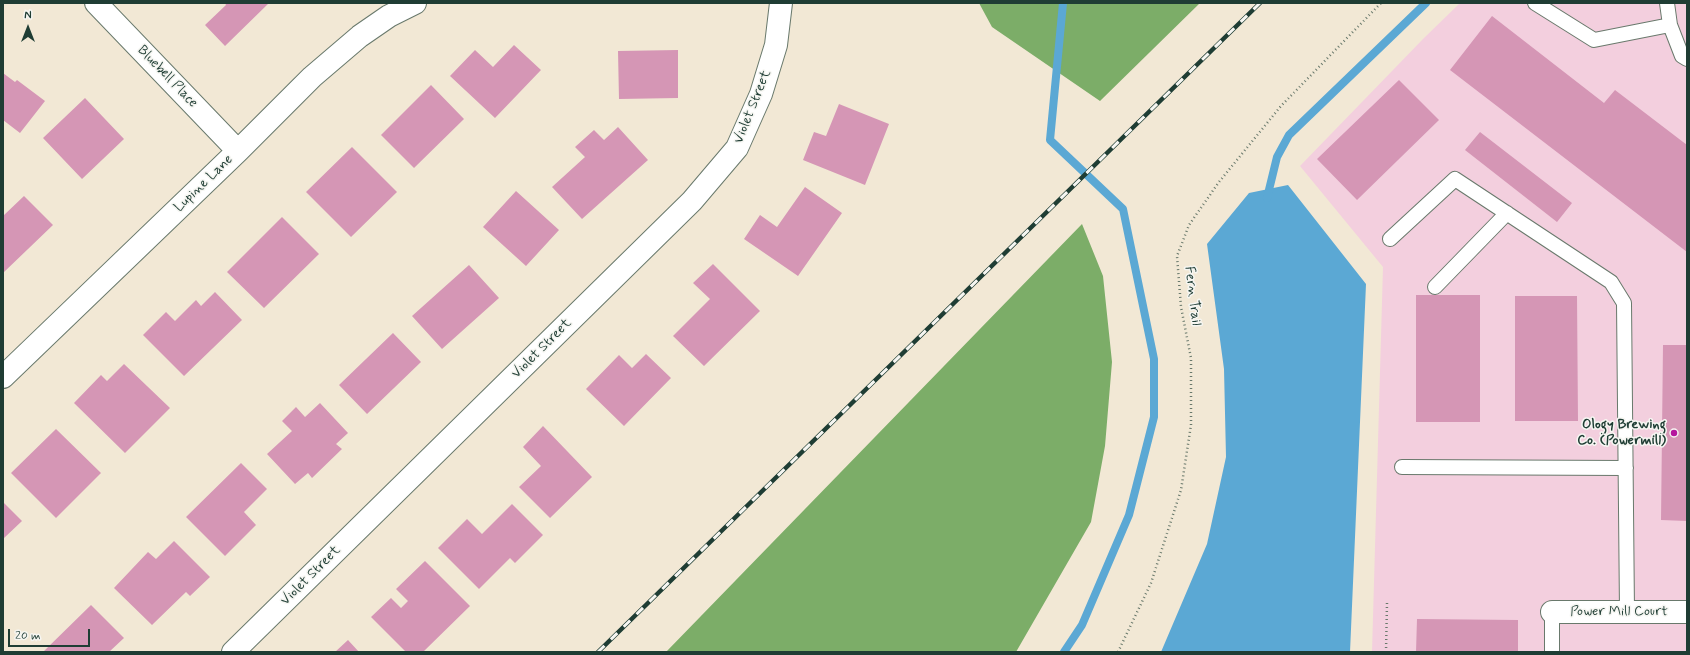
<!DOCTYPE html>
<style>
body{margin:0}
#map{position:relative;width:1690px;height:655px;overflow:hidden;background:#f2e8d5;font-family:Mynerve,sans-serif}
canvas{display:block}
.frame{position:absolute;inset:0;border:4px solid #1f3d34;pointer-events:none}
.north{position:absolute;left:8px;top:8px;width:40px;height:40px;-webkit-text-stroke:3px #f6f6f2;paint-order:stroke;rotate:0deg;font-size:11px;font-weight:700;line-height:16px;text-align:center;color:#1f3d34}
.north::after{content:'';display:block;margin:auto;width:14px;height:18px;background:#1f3d34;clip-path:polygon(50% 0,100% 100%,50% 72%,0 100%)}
.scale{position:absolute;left:8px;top:629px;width:82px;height:18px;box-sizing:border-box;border:2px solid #1f3d34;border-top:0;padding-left:5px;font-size:12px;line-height:14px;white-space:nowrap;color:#1f3d34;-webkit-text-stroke:3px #f6f6f2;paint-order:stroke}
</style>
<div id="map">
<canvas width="1690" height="655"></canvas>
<div class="frame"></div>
<div class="north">N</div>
<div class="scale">20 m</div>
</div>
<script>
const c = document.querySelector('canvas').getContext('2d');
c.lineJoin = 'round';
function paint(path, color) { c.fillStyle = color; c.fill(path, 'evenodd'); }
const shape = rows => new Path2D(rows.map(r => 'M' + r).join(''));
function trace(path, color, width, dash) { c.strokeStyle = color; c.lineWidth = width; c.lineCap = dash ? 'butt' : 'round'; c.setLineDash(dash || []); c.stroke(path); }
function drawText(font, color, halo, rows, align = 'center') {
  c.font = font + ' Mynerve,sans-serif'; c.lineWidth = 3; c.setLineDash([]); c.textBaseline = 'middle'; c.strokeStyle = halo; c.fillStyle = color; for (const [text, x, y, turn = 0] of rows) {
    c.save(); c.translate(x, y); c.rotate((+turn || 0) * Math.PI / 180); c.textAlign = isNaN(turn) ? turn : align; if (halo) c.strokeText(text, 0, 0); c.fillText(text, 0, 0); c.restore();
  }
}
paint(shape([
 [1460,3,1687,3,1687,652,1372,652,1383,267,1300,166,1423,39]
]), '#f3cfde');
paint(shape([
 [979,3,1200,3,1100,101,992,27],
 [1082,224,1103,276,1112,362,1105,446,1091,522,1016,652,666,652]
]), '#7cad68');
paint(shape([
 [1288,185,1366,284,1350,652,1161,652,1207,544,1226,457,1224,369,1207,244,1249,193]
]), '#5ba8d4');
trace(shape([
 [1063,3,1050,140,1123,209,1154,359,1154,417,1129,515,1082,625,1064,652],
 [1267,198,1277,157,1289,135,1426,3]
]), '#5ba8d4', 8);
paint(shape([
 [225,3,269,3,225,46,205,25,226,5],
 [1492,16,1604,103,1615,90,1687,145,1687,252,1450,70],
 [514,45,541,70,495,118,450,76,475,50,493,67],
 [678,50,678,98,619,99,618,51],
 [3,73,15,82,17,80,45,101,20,133,3,120],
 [1399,80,1439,120,1357,200,1317,159],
 [431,85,464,119,414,168,381,135],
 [85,98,124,139,82,179,43,138],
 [839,104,889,124,865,185,803,160,814,132,826,136],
 [618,127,648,160,582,219,552,187,585,157,575,147,594,130,604,140],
 [1480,132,1572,203,1557,222,1465,150],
 [352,147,397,192,351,237,306,192],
 [805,187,842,213,798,276,744,239,760,215,777,227],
 [516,191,559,230,526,266,483,227],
 [24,196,53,225,3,273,3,216],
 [282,217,319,254,264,308,227,272],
 [713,264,760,311,704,366,673,336,710,299,693,283],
 [469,265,499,298,442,349,412,316],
 [215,292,242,320,184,376,143,335,166,312,175,321,196,300,201,306],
 [1416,295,1480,295,1480,422,1416,422],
 [1515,296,1577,296,1578,421,1515,421],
 [393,333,421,362,367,414,339,385],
 [1663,345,1687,345,1687,521,1661,520],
 [646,354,671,378,624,426,586,389,619,355,632,368],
 [124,364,170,408,125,453,74,403,101,375,107,381],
 [320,403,348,433,336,444,342,449,312,478,308,473,295,484,267,454,292,431,282,421,296,407,305,417],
 [543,426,592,477,550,518,519,487,541,466,523,447],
 [56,429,101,473,56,518,11,473],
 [241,463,267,489,244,512,256,525,225,556,186,517],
 [3,502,22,521,3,539],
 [512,504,543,535,515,563,510,558,479,589,438,548,467,519,482,534],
 [174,541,210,577,190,596,186,592,152,625,114,588,148,552,156,559],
 [425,561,470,606,423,652,406,652,371,617,391,598,401,608,408,601,396,589],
 [91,605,124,638,109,652,43,652],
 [1417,619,1518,620,1518,652,1416,652],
 [348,640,359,652,335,652]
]), '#d596b5');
const service = shape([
 [1535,3,1594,40,1670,25],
 [1667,3,1670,25,1682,56,1687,59],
 [1390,239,1455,179,1611,282,1624,303,1627,612],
 [1435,287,1507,213],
 [1402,467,1626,468],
 [1552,612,1552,652]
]);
const minor = shape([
 [96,3,238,151],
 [3,377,238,151,312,77,360,36,389,16,415,3],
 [1552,612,1687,612],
 [233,652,692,201,737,148,761,94,776,45,781,3]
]);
trace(service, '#69796c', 16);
trace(minor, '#69796c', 24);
trace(shape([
 [1118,652,1151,583,1181,490,1191,425,1191,358,1181,307,1177,256,1189,225,1219,182,1281,106,1381,3],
 [1386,652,1387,603]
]), '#69796c', 2.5, [1, 3]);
trace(service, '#fff', 14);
trace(minor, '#fff', 22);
const rail = shape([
 [598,652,1260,3]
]);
trace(rail, '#1f3d34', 4.5);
trace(rail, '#f6f6f2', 3, [9]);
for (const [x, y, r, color] of [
 [1674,433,4,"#b5179e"]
]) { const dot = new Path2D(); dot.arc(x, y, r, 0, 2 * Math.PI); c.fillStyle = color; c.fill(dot); trace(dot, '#f6f6f2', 1.5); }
drawText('14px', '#1f3d34', '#f6f6f2', [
 ["Bluebell Place",167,77,46],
 ["Violet Street",753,107,-68],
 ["Lupine Lane",204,184,-44],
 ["Fern Trail",1192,296,83],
 ["Violet Street",542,349,-45],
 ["Violet Street",311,576,-45],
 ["Power Mill Court",1619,612]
]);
drawText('bold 14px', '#1f3d34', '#f6f6f2', [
 ["Ology Brewing",1666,425],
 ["Co. (Powermill)",1666,441]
], 'right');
</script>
